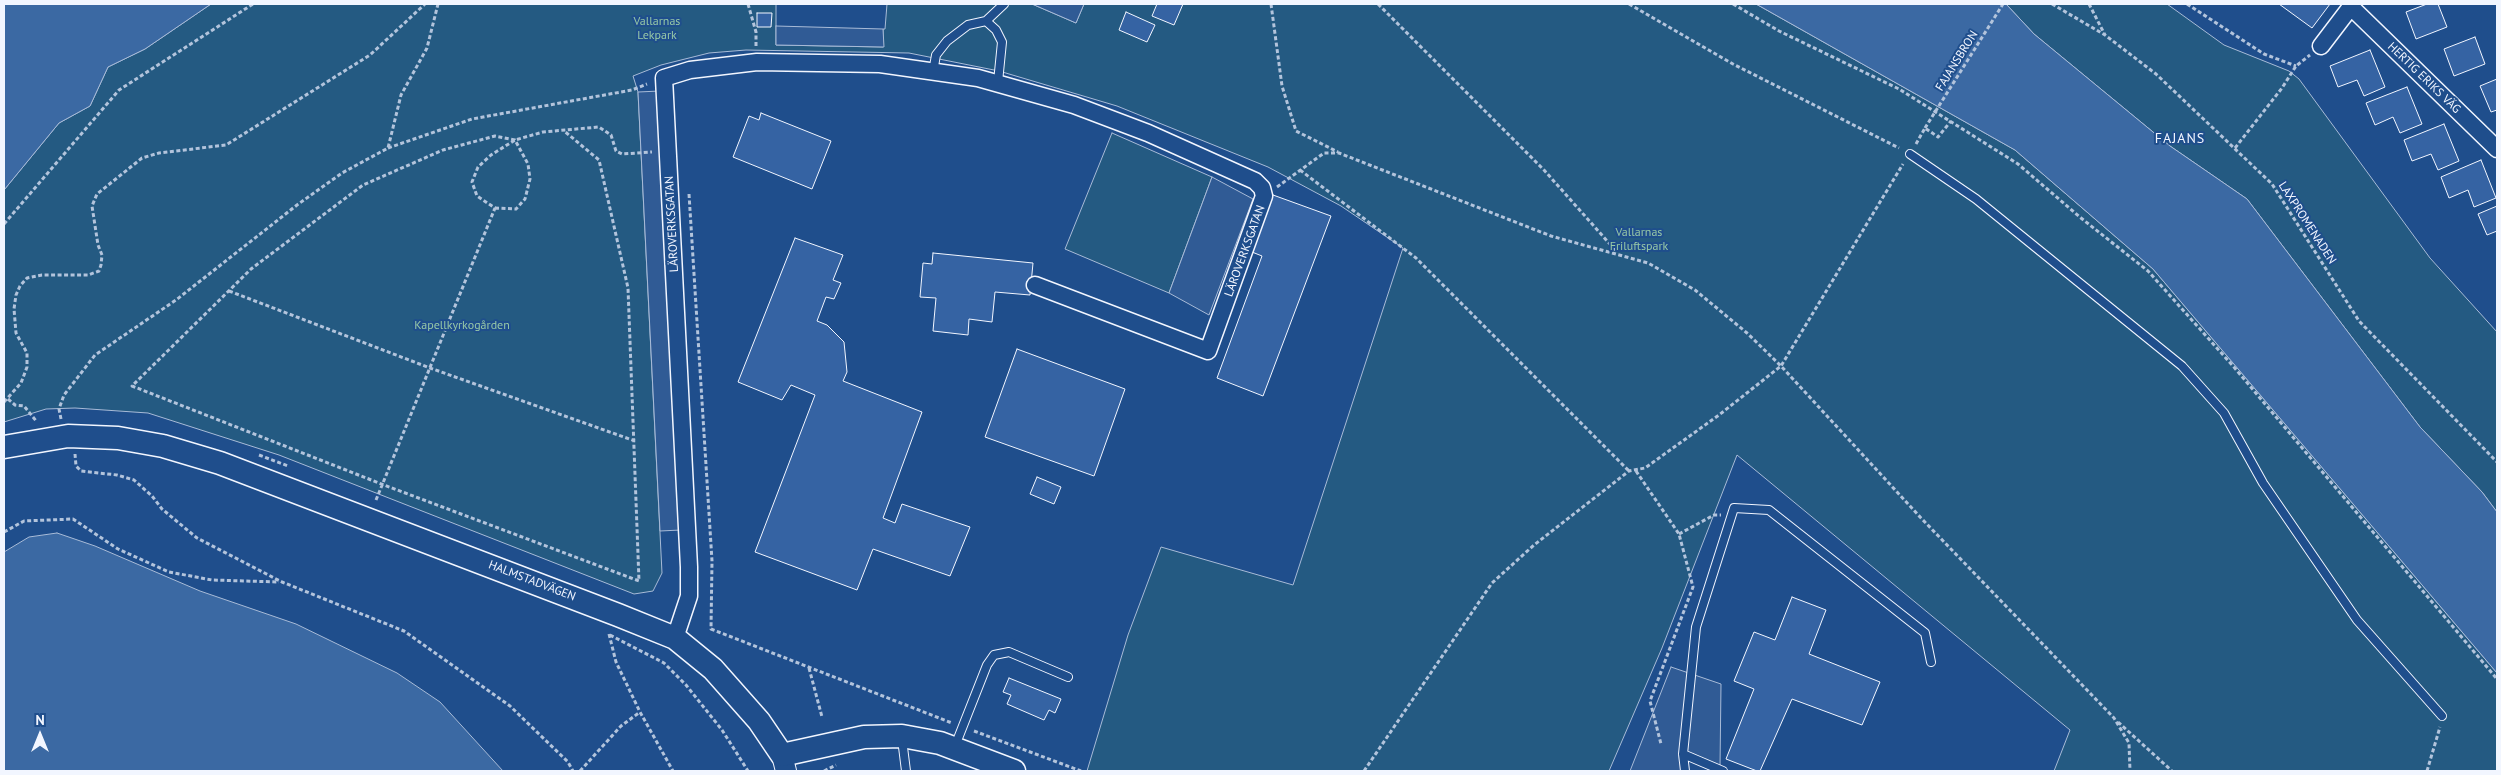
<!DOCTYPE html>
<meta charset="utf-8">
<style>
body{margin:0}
#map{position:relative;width:2501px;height:775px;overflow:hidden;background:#1f4e8c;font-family:"PT Sans",sans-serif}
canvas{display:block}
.frame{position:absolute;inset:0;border:5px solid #f2f6ff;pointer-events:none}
.north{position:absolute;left:15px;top:710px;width:50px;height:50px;-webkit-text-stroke:4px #1f4e8c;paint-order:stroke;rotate:0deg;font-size:14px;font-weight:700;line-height:20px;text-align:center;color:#f2f6ff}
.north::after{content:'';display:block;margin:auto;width:18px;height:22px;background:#f2f6ff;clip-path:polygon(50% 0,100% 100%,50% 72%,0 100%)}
</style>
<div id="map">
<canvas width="2501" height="775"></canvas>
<div class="frame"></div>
<div class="north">N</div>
</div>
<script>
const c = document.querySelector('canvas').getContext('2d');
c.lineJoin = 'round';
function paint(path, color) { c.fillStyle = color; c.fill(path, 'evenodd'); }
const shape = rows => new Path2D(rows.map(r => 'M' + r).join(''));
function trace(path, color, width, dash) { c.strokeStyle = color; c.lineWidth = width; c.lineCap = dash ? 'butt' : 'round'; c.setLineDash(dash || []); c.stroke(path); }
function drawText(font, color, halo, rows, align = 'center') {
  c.font = font + ' "PT Sans",sans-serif'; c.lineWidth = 4; c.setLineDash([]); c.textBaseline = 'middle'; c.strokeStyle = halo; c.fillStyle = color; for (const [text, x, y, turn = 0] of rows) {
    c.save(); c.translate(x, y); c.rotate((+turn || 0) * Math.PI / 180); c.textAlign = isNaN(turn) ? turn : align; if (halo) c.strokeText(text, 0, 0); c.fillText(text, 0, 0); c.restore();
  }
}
const green = shape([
 [211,4,776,4,776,45,883,47,883,29,885,29,887,4,1032,4,1076,23,1084,4,1756,4,2015,150,2153,269,2497,673,2497,771,2054,771,2070,730,1737,455,1662,648,1609,771,1087,771,1128,635,1161,547,1293,585,1403,248,1341,206,1268,167,1117,106,999,71,909,53,746,50,709,53,661,65,633,76,638,92,662,573,653,591,634,594,279,455,148,413,75,408,46,409,4,422,4,190,59,123,90,106,108,67,145,49,211,4],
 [2006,4,2167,4,2224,45,2289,71,2299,79,2430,258,2497,332,2497,512,2482,492,2420,427,2247,199,2170,146,2034,34,2006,4],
 [1112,133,1212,177,1169,293,1065,249,1112,133]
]);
paint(green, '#245a82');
trace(green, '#a8bbd7', 1);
const parking = shape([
 [1032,4,1084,4,1076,23,1032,4],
 [776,26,883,29,884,47,776,45,776,26],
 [660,91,681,530,660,531,638,92,660,91],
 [1212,177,1253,199,1209,315,1169,293,1212,177],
 [1671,667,1721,684,1720,767,1681,757,1681,771,1630,771,1671,667]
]);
paint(parking, '#305b95');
trace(parking, '#a8bbd7', 1);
const water = shape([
 [4,4,211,4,145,49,108,67,90,106,59,123,4,190,4,4],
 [1756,4,2006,4,2034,34,2170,146,2247,199,2420,427,2482,492,2497,512,2497,673,2153,269,2015,150,1756,4],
 [57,533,95,546,200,591,296,624,397,673,440,702,503,771,4,771,4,552,29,537,57,533]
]);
paint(water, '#3b69a3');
trace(water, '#a8bbd7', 1);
const building = shape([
 [1157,4,1183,4,1174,25,1152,16,1157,4],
 [2279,4,2330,4,2312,28,2279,4],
 [2427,4,2438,4,2447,27,2416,39,2406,12,2427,4],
 [1126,12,1155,25,1147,42,1119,30,1126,12],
 [757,13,772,13,771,27,757,27,757,13],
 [2475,37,2485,64,2454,76,2444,49,2475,37],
 [2370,50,2385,87,2364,96,2357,80,2338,87,2330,66,2370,50],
 [2497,79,2497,110,2491,112,2480,86,2497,79],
 [2407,87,2422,124,2400,133,2393,117,2375,125,2366,103,2407,87],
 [761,113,831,141,812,189,733,157,749,116,759,120,761,113],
 [2444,124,2459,161,2438,170,2431,154,2412,161,2404,140,2444,124],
 [2481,160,2496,198,2474,207,2468,190,2449,198,2441,177,2481,160],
 [1273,195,1331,216,1263,396,1217,378,1262,256,1252,252,1273,195],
 [2497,206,2497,231,2487,235,2478,214,2497,206],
 [795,238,843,255,833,280,841,283,834,299,826,297,817,321,827,325,844,342,847,372,843,381,922,412,883,518,895,523,902,504,970,527,950,576,873,549,857,590,755,552,815,395,791,385,782,400,738,382,795,238],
 [933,253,1033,263,1030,295,995,292,992,322,969,319,968,335,933,331,936,298,920,297,923,263,932,264,933,253],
 [1017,349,1125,389,1094,476,985,437,1017,349],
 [1037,477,1061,487,1054,504,1030,494,1037,477],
 [1792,597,1826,610,1809,654,1880,682,1862,725,1792,699,1760,771,1757,771,1726,759,1754,689,1734,681,1754,632,1775,640,1792,597],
 [1009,678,1061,699,1055,713,1049,710,1044,720,1007,704,1011,695,1003,692,1009,678]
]);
paint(building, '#3563a3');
trace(building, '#f2f6ff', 1);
const service = shape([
 [986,21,996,30,1002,42,998,82],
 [933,72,936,55,947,41,968,25,986,21,1004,4],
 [1910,154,1976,199,2182,366,2224,413,2263,483,2357,620,2442,716],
 [902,739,906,771],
 [955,746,987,665,994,655,1009,652,1068,677],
 [1683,754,1723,771],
 [1685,771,1683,754,1696,627,1734,508,1769,510,1925,633,1931,662]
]);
const minor = shape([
 [2350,6,2497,149],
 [2321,46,2353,4],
 [675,638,689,596,689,567,664,78,690,70,757,62,880,64,978,78,1074,105,1148,133,1255,181,1262,188,1264,196,1208,351,1035,285]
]);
const tertiary = shape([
 [782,755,786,771]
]);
const secondary = shape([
 [4,447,68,436,118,438,163,446,220,463,618,615,675,638,713,669,759,721,782,755,864,737,902,736,940,743,1014,771]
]);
trace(service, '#f2f6ff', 10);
trace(minor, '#f2f6ff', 19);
trace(tertiary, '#f2f6ff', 22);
trace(secondary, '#f2f6ff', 25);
trace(shape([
 [748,4,756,32,756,46],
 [1271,4,1282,86,1296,131,1338,152],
 [1378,4,1544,170,1617,252],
 [1629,4,1733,64,1899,148],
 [1733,4,1779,31,1899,89,2018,164,2081,218,2148,271,2233,366,2497,679],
 [2052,4,2105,35,2156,74,2272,184,2359,321,2497,462],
 [2089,4,2105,35],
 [2187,4,2264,54,2296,66],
 [1916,144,1925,128,1938,137,1951,121],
 [388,148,472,119,632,90,647,84],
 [2235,148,2282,88,2296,66,2310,55],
 [1300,170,1416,258,1629,471],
 [1277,187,1324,153,1339,153,1551,236,1648,263,1695,290,1747,333,1781,366,1921,518,2114,718,2129,743,2130,771],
 [689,194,712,561,711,629,952,723],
 [495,208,516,209,525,199,530,179,528,164,515,140,495,136,443,150,363,185,251,269,132,386,384,485,639,581,628,288,599,160,563,130],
 [4,224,119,90,253,4],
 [229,291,430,368,635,441],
 [8,399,15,405,24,406,37,422],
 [4,402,21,383,27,367,27,353,16,333,14,309,16,295,20,286,27,278,42,275,88,275,99,271,101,265,102,255,98,245,92,206,97,194,142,158,159,153,226,145,370,55,425,4],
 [61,419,59,409,64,395,95,355,176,300,297,205,342,173,388,148,401,95,427,48,438,4],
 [75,454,76,466,81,471,117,475,134,480,152,496,162,509,197,538,282,582,404,631,510,706,568,762,573,771],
 [259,455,288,466],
 [1636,471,1679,534,1693,587,1650,701,1661,744],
 [376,500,495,208,477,196,472,182,478,167,491,155,515,140,543,132,599,127,611,135,616,151,622,154,652,152],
 [4,532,24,521,73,519,118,549,169,572,212,580,279,582],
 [1679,534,1714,515,1721,515],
 [609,634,616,662,640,712,673,771],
 [610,635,664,663,686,685,722,730,748,771],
 [809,668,822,717],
 [2118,722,2172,771],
 [974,731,1081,771],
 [580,771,621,726,640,712],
 [824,771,836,765],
 [1364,771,1492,583,1534,545,1629,471,1645,468,1719,415,1781,366,1903,164],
 [2427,771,2440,727]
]), '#b3c4dc', 3, [4, 2.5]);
trace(service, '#1f4e8c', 8);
trace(minor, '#1f4e8c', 16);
trace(tertiary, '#1f4e8c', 20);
trace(secondary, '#1f4e8c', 22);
trace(shape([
 [1925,128,2003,4]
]), '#b3c4dc', 3, [4, 2.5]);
drawText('12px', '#97c8a6', '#1f4e8c', [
 ["Vallarnas",657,22],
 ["Lekpark",657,36],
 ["Vallarnas",1639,233],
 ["Friluftspark",1639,247],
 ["Kapellkyrkogården",462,326]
]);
drawText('12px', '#f2f6ff', '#1f4e8c', [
 ["FAJANSBRON",1957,61,-58],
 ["HERTIG ERIKS VÄG",2424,78,44],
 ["LAXPROMENADEN",2307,223,57],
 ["LÄROVERKSGATAN",672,224,-93],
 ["LÄROVERKSGATAN",1245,251,-70],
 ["HALMSTADVÄGEN",532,581,21]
]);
c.letterSpacing = '1px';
drawText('14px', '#f2f6ff', '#1f4e8c', [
 ["FAJANS",2180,139]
]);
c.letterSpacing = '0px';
</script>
